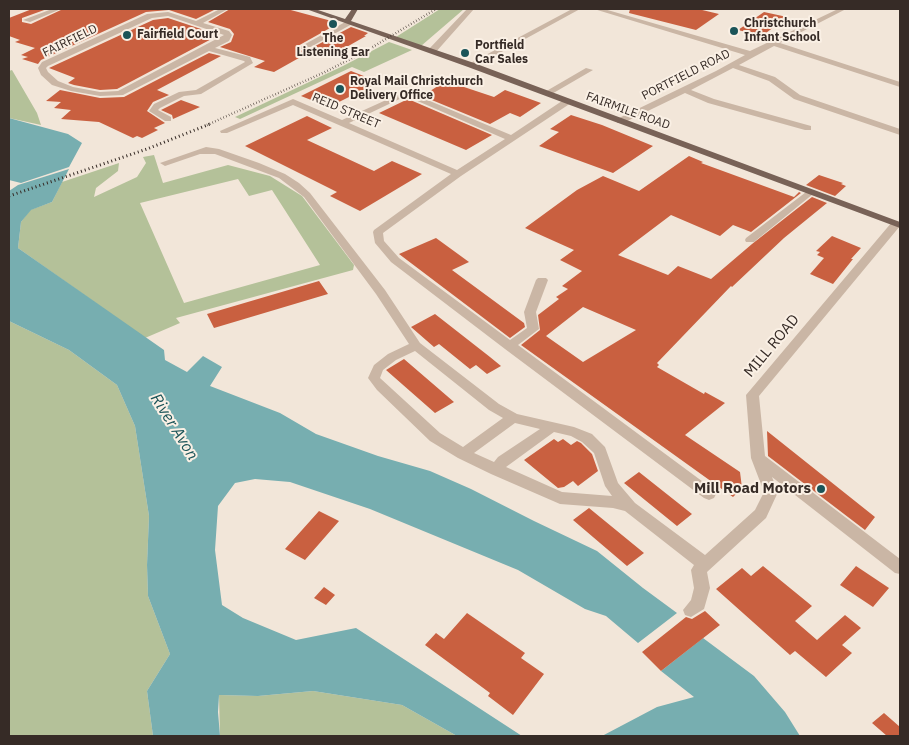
<!DOCTYPE html>
<style>
body{margin:0}
#map{position:relative;width:909px;height:745px;overflow:hidden;background:#f2e6d9;font-family:"IBM Plex Sans",sans-serif}
canvas{display:block}
.frame{position:absolute;inset:0;border:10px solid #362b26;pointer-events:none}
</style>
<div id="map">
<canvas width="909" height="745"></canvas>
<div class="frame"></div>
</div>
<script>
const c = document.querySelector('canvas').getContext('2d');
c.lineJoin = 'round';
function paint(path, color) { c.fillStyle = color; c.fill(path, 'evenodd'); }
const shape = rows => new Path2D(rows.map(r => 'M' + r).join(''));
function trace(path, color, width, dash) { c.strokeStyle = color; c.lineWidth = width; c.lineCap = dash ? 'butt' : 'round'; c.setLineDash(dash || []); c.stroke(path); }
function drawText(font, color, halo, rows, align = 'center') {
  c.font = font + ' "IBM Plex Sans",sans-serif'; c.lineWidth = 4; c.setLineDash([]); c.textBaseline = 'middle'; c.strokeStyle = halo; c.fillStyle = color; for (const [text, x, y, turn = 0] of rows) {
    c.save(); c.translate(x, y); c.rotate((+turn || 0) * Math.PI / 180); c.textAlign = isNaN(turn) ? turn : align; if (halo) c.strokeText(text, 0, 0); c.fillText(text, 0, 0); c.restore();
  }
}
paint(shape([
 [440,9,464,9,421,46,396,37],
 [389,42,412,50,364,72,352,67,240,119,235,117,343,66],
 [12,70,37,113,41,125,9,118,9,71],
 [154,155,163,183,228,165,270,176,302,196,354,265,353,270,176,318,180,323,145,338,18,248,21,222,30,210,52,202,62,182,119,163,118,171,96,188,94,197,137,177,146,163,143,157],
 [238,179,249,196,272,190,320,265,184,303,140,203],
 [9,321,69,350,117,385,135,426,149,516,147,565,148,596,170,654,147,691,153,736,9,736],
 [313,691,402,705,457,736,220,736,219,695,258,696]
]), '#b4c199');
paint(shape([
 [9,118,68,134,82,143,69,167,21,183,9,180],
 [69,169,52,202,31,210,21,222,18,248,164,350,165,360,187,372,203,356,222,367,210,386,280,413,316,434,378,456,430,471,471,489,534,521,597,551,643,588,677,613,638,643,606,616,585,609,518,570,370,509,290,482,255,479,235,483,218,506,215,550,222,605,243,618,296,640,356,628,522,736,457,736,402,705,313,691,258,696,219,695,218,712,220,736,153,736,147,691,170,654,148,596,147,565,149,516,135,426,117,385,69,350,9,321,9,191,18,185],
 [703,638,754,676,785,712,800,736,602,736,657,707,694,697,661,671]
]), '#77aeb0');
paint(shape([
 [32,9,47,9,22,18,22,22,31,24,63,9,216,9,196,19,169,10,146,12,41,60,38,64,22,59,28,57,21,55,35,48,15,42,20,40,9,36,9,18],
 [230,9,287,9,339,23,296,47,304,52,351,27,368,33,364,36,366,36,343,49,340,48,333,52,326,49,312,56,306,54,274,72,254,67,265,61,220,47,231,42,234,34,230,29,208,22],
 [630,9,698,9,719,14,696,30,629,13],
 [764,12,787,17,762,36,738,30],
 [168,18,219,35,117,89,100,90,74,85,68,83,75,78,49,68,153,20],
 [209,53,221,56,157,90,169,95,153,102,147,111,165,123,154,128,158,130,142,138,137,136,133,138,99,122,61,119,71,110,54,108,61,102,46,101,60,90,100,98,124,97],
 [351,71,379,82,329,107,301,96],
 [446,81,494,97,505,90,541,103,520,117,510,113,490,124,422,96],
 [408,99,492,135,466,150,379,113],
 [181,100,200,107,173,119,172,115,161,110],
 [571,115,602,125,653,146,613,173,539,146,559,132,550,129],
 [307,116,332,128,307,140,374,171,392,161,422,174,360,211,330,196,337,192,245,146],
 [689,156,703,162,701,163,794,197,799,192,801,193,751,232,733,225,720,236,671,215,618,255,668,275,678,266,711,279,752,244,812,197,827,203,784,238,732,287,731,286,657,363,659,365,657,367,704,394,705,392,725,403,685,435,740,472,742,488,733,497,521,345,540,330,538,315,559,299,556,297,568,289,562,286,582,271,560,260,574,250,525,228,577,190,603,176,639,191],
 [583,307,636,330,583,362,546,336],
 [819,175,843,183,841,184,846,186,835,196,806,185],
 [832,236,861,248,851,259,853,259,833,284,810,274,824,258,817,255,820,252,816,251],
 [436,238,469,262,452,270,524,323,525,327,510,338,399,254],
 [319,281,328,294,214,328,207,314],
 [435,314,490,357,501,366,487,374,476,365,470,369,439,344,434,347,411,327],
 [404,359,454,402,435,413,386,370],
 [767,431,875,517,865,530,768,456],
 [554,439,558,442,563,439,571,445,577,441,581,443,592,454,598,471,578,486,573,481,564,487,558,488,524,460],
 [639,472,692,514,677,526,624,483],
 [589,508,644,553,627,566,573,520],
 [319,511,339,521,305,560,285,549],
 [763,566,812,606,795,621,817,640,845,615,861,628,842,645,852,653,826,677,795,651,790,655,716,589,742,568,751,576],
 [856,566,889,588,873,607,840,585],
 [324,587,335,595,326,605,314,598],
 [705,611,720,625,661,671,642,652,686,617,692,619],
 [467,613,525,653,521,658,544,674,513,715,488,696,490,693,425,645,436,633,444,639],
 [884,713,900,727,900,736,887,736,872,723]
]), '#c96040');
paint(shape([
 [52,9,61,9,30,22,23,20,52,9],
 [220,9,228,9,203,23,229,31,232,35,229,41,215,48,250,57,253,63,201,94,184,96,160,108,158,110,171,117,171,121,165,121,149,111,154,104,179,92,196,90,245,62,244,61,209,51,123,95,100,96,71,91,52,85,41,75,38,68,42,62,147,14,168,12,196,21,220,9],
 [168,16,224,35,118,91,100,92,73,87,58,81,48,72,46,68,48,66,152,18,168,16],
 [467,9,474,9,435,53,429,53,429,49,467,9],
 [572,9,580,9,474,67,467,65,572,9],
 [594,9,604,9,750,51,838,9,846,9,780,43,900,82,900,87,774,46,739,65,775,77,800,95,900,129,900,135,794,99,769,81,733,68,691,90,714,99,811,126,811,130,805,130,708,103,685,93,623,123,617,123,617,119,716,71,745,55,594,9],
 [347,21,354,23,305,50,298,48,347,21],
 [586,68,593,70,550,95,543,93,586,68],
 [406,91,511,135,565,99,571,99,571,103,461,176,383,233,384,241,399,258,510,340,527,328,524,312,536,280,538,278,546,278,548,280,536,312,539,329,518,345,714,490,716,494,714,498,709,500,704,498,505,349,391,262,375,243,373,232,374,230,451,174,293,105,227,133,221,133,220,131,293,99,342,120,406,91],
 [406,96,505,139,457,170,349,123,406,96],
 [206,147,219,149,259,163,285,174,299,183,310,193,385,290,420,343,499,404,517,414,574,427,592,434,605,447,618,483,635,503,705,555,755,510,764,492,751,458,746,395,892,222,900,222,900,226,759,396,765,456,900,559,900,574,895,573,772,477,778,492,766,518,707,572,710,588,704,609,691,617,685,615,683,610,691,600,694,588,691,570,694,565,625,511,613,508,560,504,491,474,458,458,430,441,377,390,368,378,374,365,388,354,409,344,376,294,304,197,279,178,215,154,200,154,165,166,160,163,206,147],
 [415,351,489,410,503,418,463,447,440,433,380,378,383,370,396,360,415,351],
 [515,423,540,429,498,457,494,462,474,453,515,423],
 [554,432,571,436,582,442,594,453,605,486,612,496,562,492,506,467,554,432],
 [810,189,815,192,813,194,754,242,746,242,745,240,746,238,810,189]
]), '#cab6a5');
paint(shape([
 [306,9,315,9,345,19,352,9,358,9,351,21,474,63,900,222,900,228,468,67,306,9]
]), '#786257');
trace(shape([
 [207,125,325,72,366,51,436,9]
]), '#362b26', 2.5, [0.5, 2.5]);
trace(shape([
 [9,196,147,149,210,124]
]), '#362b26', 3, [1, 3]);
for (const [x, y, r, color] of [
 [333,24,5,"#1b5458"],
 [734,31,5,"#1b5458"],
 [127,35,5,"#1b5458"],
 [465,53,5,"#1b5458"],
 [340,89,5,"#1b5458"],
 [821,489,5,"#1b5458"]
]) { const dot = new Path2D(); dot.arc(x, y, r, 0, 2 * Math.PI); c.fillStyle = color; c.fill(dot); trace(dot, '#faf0e5', 2); }
drawText('bold 12px', '#362b26', '#faf0e5', [
 ["Christchurch",744,24],
 ["Infant School",744,38],
 ["Fairfield Court",137,35],
 ["The",333,39,"center"],
 ["Listening Ear",333,53,"center"],
 ["Portfield",475,46],
 ["Car Sales",475,60],
 ["Royal Mail Christchurch",350,82],
 ["Delivery Office",350,96]
], 'left');
drawText('12px', '#362b26', '#faf0e5', [
 ["FAIRFIELD",70,41,-26],
 ["PORTFIELD ROAD",686,75,-27],
 ["REID STREET",346,111,23],
 ["FAIRMILE ROAD",628,111,20]
]);
drawText('15px', '#362b26', '#faf0e5', [
 ["MILL ROAD",772,346,-50]
]);
drawText('bold 15px', '#362b26', '#faf0e5', [
 ["Mill Road Motors",811,489]
], 'right');
drawText('italic 16px', '#1b5458', '#faf0e5', [
 ["River Avon",174,427,58]
]);
</script>
